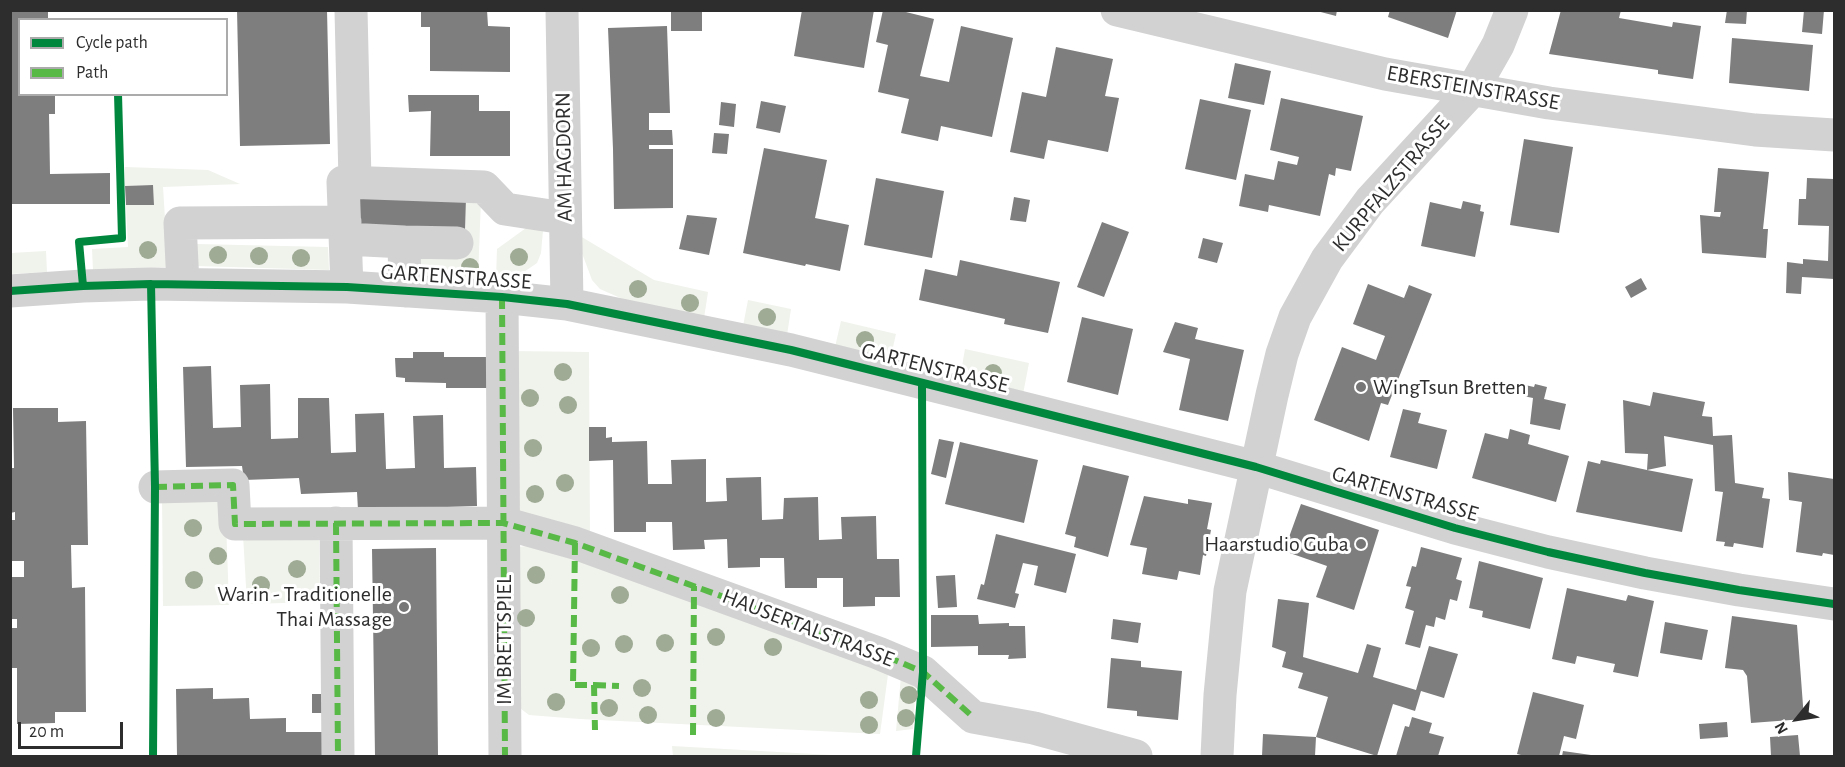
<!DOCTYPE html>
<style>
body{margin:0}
#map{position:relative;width:1845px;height:767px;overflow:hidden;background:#fff;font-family:"Alegreya Sans",sans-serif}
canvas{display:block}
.frame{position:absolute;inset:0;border:12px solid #2d2d2d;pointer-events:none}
.legend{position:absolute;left:18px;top:18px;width:210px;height:78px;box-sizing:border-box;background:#fff;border:2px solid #ababab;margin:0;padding:8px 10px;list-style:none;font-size:18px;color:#2d2d2d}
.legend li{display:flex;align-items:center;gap:12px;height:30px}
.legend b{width:30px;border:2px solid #ababab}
.north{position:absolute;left:1767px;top:689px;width:60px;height:60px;-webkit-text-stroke:4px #fff;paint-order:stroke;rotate:240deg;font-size:16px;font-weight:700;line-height:24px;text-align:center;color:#2d2d2d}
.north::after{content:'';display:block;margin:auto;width:21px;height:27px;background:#2d2d2d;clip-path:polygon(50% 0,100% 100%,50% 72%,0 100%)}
.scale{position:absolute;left:18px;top:722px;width:105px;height:27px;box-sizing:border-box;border:3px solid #2d2d2d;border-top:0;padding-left:8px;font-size:18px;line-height:21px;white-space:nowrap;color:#2d2d2d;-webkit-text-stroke:4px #fff;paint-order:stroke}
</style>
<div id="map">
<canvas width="1845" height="767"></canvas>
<div class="frame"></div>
<ul class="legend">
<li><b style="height:8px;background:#00873e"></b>Cycle path</li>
<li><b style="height:8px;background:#58b947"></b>Path</li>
</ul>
<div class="north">N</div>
<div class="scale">20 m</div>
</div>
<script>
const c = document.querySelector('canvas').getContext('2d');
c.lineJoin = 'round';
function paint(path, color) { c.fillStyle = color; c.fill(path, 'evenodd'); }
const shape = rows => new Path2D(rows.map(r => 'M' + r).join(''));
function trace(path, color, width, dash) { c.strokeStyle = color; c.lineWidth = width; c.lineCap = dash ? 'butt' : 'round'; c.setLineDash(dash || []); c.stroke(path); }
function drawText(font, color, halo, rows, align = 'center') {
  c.font = font + ' "Alegreya Sans",sans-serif'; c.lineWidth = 6; c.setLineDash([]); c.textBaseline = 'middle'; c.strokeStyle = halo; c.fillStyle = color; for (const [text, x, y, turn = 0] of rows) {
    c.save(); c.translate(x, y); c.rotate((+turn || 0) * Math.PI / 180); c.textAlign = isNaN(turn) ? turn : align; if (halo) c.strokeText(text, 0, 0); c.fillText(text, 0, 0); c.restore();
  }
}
paint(shape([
 [125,167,208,170,240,184,163,187,168,267,93,270,92,249,128,247,126,205,154,204,153,185,125,186],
 [466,198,481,199,478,278,410,274,410,253,465,256],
 [526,228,543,230,541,253,537,263,518,276,507,279,496,279,497,249],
 [580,236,654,280,708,292,704,318,632,303,600,289,592,280,582,253],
 [196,244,328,247,329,270,197,266],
 [46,251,47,272,11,274,11,253],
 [748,300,791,309,787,335,743,326],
 [841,321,896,334,890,360,835,347],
 [965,349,1029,363,1023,394,960,378],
 [510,351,589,352,590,540,515,517],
 [225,493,229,605,163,606,162,495],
 [243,534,319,534,320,602,247,604],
 [538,545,889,667,880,734,580,719,529,715,516,705,517,547],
 [901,676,916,682,913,729,896,731],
 [672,746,849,756,673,756]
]), '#f0f3ec');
paint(shape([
 [10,10,48,10,48,20,20,20,20,94,55,94,55,114,49,114,50,174,110,173,110,204,10,204],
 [237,10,327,10,330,144,240,146],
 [421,10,487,10,488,26,510,27,510,72,430,71,430,27,421,27],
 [802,10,874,10,864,68,794,56],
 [883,10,898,10,934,19,920,76,949,82,961,26,1013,38,992,137,941,126,938,141,901,133,909,99,878,92,888,45,876,42],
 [1313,10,1337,10,1336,16],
 [1390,10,1457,10,1448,38,1388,17],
 [1561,10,1621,10,1619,18,1672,27,1673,22,1701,26,1693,79,1658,74,1658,70,1549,54],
 [1727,10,1747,10,1746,24,1725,23],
 [1804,10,1824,10,1822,34,1802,32],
 [671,11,702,11,702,31,671,31],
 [667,26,670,113,649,113,649,130,672,130,673,145,649,145,649,149,673,149,673,208,614,209,613,149,608,28],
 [1732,38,1813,45,1809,91,1729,83],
 [1056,47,1113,59,1105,96,1119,98,1108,152,1048,140,1044,159,1010,152,1022,92,1046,97],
 [1235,63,1271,71,1264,105,1228,98],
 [408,95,479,95,479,111,510,111,510,156,430,156,431,111,409,112],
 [1281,98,1363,116,1351,171,1336,168,1335,176,1329,174,1320,216,1269,205,1268,212,1239,206,1245,174,1274,180,1278,161,1297,165,1299,157,1270,150],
 [1200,99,1251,110,1236,180,1185,169],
 [761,101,786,106,780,133,756,128],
 [721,102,736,104,734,127,719,125],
 [714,133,729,134,727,154,712,153],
 [1524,139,1573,147,1559,233,1510,225],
 [764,148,827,160,815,218,849,225,840,271,806,264,805,266,743,253],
 [1718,168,1769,172,1763,229,1768,229,1766,258,1702,253,1700,215,1720,217,1721,212,1714,212],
 [876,178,944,191,932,258,864,245],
 [1807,178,1834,179,1834,279,1802,277,1801,294,1786,293,1787,262,1803,264,1803,259,1828,261,1829,226,1798,225,1799,199,1806,199],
 [153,185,154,205,126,205,125,186],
 [357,193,466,198,465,232,357,226],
 [1014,197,1030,200,1026,222,1010,220],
 [1463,201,1481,205,1480,211,1484,212,1475,257,1421,246,1430,202,1461,209],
 [687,215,717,218,709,255,679,249],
 [1102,222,1129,232,1104,297,1077,287],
 [1203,238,1223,243,1217,263,1198,258],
 [960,260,1060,282,1048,333,1004,324,1005,319,919,300,925,269,957,276],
 [1641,278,1647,289,1631,298,1625,287],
 [1368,284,1404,298,1409,285,1432,294,1388,405,1381,403,1369,441,1314,420,1342,347,1376,360,1385,336,1353,324],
 [1082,317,1133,329,1118,395,1067,382],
 [1175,322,1198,328,1195,339,1244,350,1228,421,1179,410,1190,359,1163,352],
 [413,352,444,352,444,357,492,357,492,388,446,388,446,383,405,382,405,378,396,377,395,358,413,358],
 [211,366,213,428,241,427,240,385,270,384,271,439,298,438,298,398,329,398,331,453,356,452,355,414,384,413,386,469,415,468,413,416,443,415,444,468,476,467,477,506,358,510,357,492,301,494,299,478,244,480,242,466,186,467,183,367],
 [1535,384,1547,387,1544,399,1566,404,1560,430,1530,424,1533,398,1523,396,1525,385,1534,387],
 [1653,392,1705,402,1702,416,1712,417,1713,436,1732,435,1735,483,1764,488,1762,498,1770,499,1763,548,1734,543,1733,547,1724,546,1725,542,1716,541,1723,492,1715,491,1713,445,1664,436,1666,466,1647,470,1693,479,1682,532,1576,512,1588,461,1600,464,1601,460,1647,470,1648,454,1625,453,1623,400,1650,406],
 [13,408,58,408,58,422,86,421,88,545,71,545,72,588,85,587,86,712,55,712,55,723,17,724,17,668,10,668,10,628,17,628,17,619,11,619,11,577,24,577,24,561,10,561,10,520,15,520,15,512,10,513,10,468,14,468],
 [1403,409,1421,413,1418,423,1447,430,1437,469,1390,457],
 [589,427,606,427,606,438,612,437,612,442,647,441,648,484,672,484,671,460,706,459,706,502,727,501,726,478,761,477,762,520,783,519,784,498,818,497,819,540,842,539,841,517,876,516,877,559,899,559,900,597,875,597,875,606,843,607,843,578,817,578,817,588,785,588,784,558,760,558,760,567,728,568,727,539,704,540,705,549,673,550,672,522,646,522,646,532,614,532,613,460,589,461],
 [1510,429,1530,435,1528,444,1569,456,1556,502,1472,478,1485,433,1508,439],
 [939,439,954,442,946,478,931,474],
 [960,442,1038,460,1024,523,945,504],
 [1083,465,1129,476,1108,557,1074,547,1076,537,1065,534],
 [1788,472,1834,479,1834,555,1823,553,1822,556,1796,552,1802,502,1789,500],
 [1144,496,1188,504,1188,499,1212,503,1207,529,1211,530,1206,556,1203,555,1200,575,1179,571,1177,580,1142,574,1147,548,1130,545],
 [1301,504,1379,530,1354,610,1316,597,1327,566,1284,551],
 [996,534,1076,554,1066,593,1034,585,1038,566,1023,563,1015,593,1019,594,1015,608,977,599,981,584,984,585],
 [1421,547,1462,558,1456,579,1462,581,1457,601,1450,599,1445,620,1436,617,1434,627,1426,625,1420,648,1405,644,1414,611,1405,608,1411,587,1406,586,1412,566,1416,567],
 [436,548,438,756,375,756,372,549],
 [1479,561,1543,578,1530,629,1482,617,1483,611,1469,608],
 [955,575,957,607,938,608,936,576],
 [1567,588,1626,601,1628,595,1654,601,1638,677,1613,672,1615,664,1577,656,1575,664,1552,659],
 [1278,599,1309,603,1303,657,1358,673,1367,644,1381,648,1373,677,1416,690,1429,646,1458,654,1444,698,1421,691,1415,711,1393,704,1377,756,1316,737,1328,697,1298,688,1303,673,1282,667,1286,652,1272,647],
 [931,615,978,615,979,624,1009,623,1009,626,1025,626,1026,658,1008,659,1009,655,978,655,978,646,931,647],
 [1732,616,1797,625,1804,719,1751,723,1747,676,1743,670,1725,668],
 [1113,619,1141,623,1138,643,1111,639],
 [1665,622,1708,630,1702,660,1660,653],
 [1111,658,1141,661,1141,667,1182,671,1178,720,1137,716,1137,711,1107,708],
 [213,688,213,699,249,698,250,719,286,718,286,732,323,732,323,756,177,756,176,689],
 [1533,692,1584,705,1576,739,1564,736,1559,756,1525,756,1517,754],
 [312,694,329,694,329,713,312,713],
 [1412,717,1432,723,1429,733,1444,737,1438,756,1396,756,1405,726,1409,727],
 [1727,722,1728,737,1700,739,1699,724],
 [1263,734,1316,737,1315,756,1262,756],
 [1798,735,1800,756,1771,756,1770,737],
 [1563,751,1591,755,1591,756,1562,756]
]), '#7e7e7e');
trace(shape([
 [351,10,355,181],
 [562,10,567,304],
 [1117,10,1385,74,1549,103,1755,130,1834,135],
 [346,239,404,242,405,291],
 [404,242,457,243],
 [183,284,180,223,345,222],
 [347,287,343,182,484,187,505,209,564,218],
 [10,291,83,286,151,284,347,287,502,297,567,304,791,350,1035,411,1256,467,1455,528,1548,552,1645,573,1739,590,1834,604],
 [502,297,505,756],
 [155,487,233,485,235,524,503,523,575,543,878,653,923,672,973,717,1034,728,1136,756],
 [336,523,338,756],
 [1217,756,1220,695,1230,591,1272,395,1282,354,1295,317,1327,259,1370,201,1473,89,1498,45,1512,10]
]), '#d2d2d2', 33);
trace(shape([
 [502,297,505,756],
 [155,487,233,485,235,524,503,523,575,543,878,653,923,672,973,717],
 [336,523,338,756],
 [575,543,573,685,594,685,595,730],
 [594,685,619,686],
 [693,735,694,586]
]), '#58b947', 6, [12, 6]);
trace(shape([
 [151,284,155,487,153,756],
 [83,286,79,242,122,238,118,94],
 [10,291,83,286,151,284,347,287,502,297,567,304,791,350,1035,411,1256,467,1455,528,1548,552,1645,573,1739,590,1834,604],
 [916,756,923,672,922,383]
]), '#00873e', 8);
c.fillStyle = '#9fab95';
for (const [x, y] of [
 [148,250],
 [218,255],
 [259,256],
 [519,257],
 [301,258],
 [470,267],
 [638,289],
 [690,303],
 [767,317],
 [865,340],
 [563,372],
 [993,373],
 [530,398],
 [568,405],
 [533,448],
 [565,483],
 [535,494],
 [193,528],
 [218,556],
 [297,569],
 [536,575],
 [194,580],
 [261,585],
 [620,595],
 [526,618],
 [716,637],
 [665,643],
 [624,644],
 [773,647],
 [591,648],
 [642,688],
 [909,695],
 [869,700],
 [556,702],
 [609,708],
 [648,715],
 [716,718],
 [906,718],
 [869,725]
]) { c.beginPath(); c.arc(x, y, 9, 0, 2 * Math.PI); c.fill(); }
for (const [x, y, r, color] of [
 [1361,387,6,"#767676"],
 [1361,544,6,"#767676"],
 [404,607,6,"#767676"]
]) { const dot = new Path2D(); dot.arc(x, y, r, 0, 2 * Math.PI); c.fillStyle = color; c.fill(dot); trace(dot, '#fff', 2); }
drawText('22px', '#2d2d2d', '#fff', [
 ["EBERSTEINSTRASSE",1473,88,10],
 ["AM HAGDORN",564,157,-91],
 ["KURPFALZSTRASSE",1391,184,-50],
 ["GARTENSTRASSE",456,277,4],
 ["GARTENSTRASSE",935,368,14],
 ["GARTENSTRASSE",1405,494,16],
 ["HAUSERTALSTRASSE",808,628,21],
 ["IM BRETTSPIEL",504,640,-90]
]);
drawText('22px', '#2d2d2d', '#fff', [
 ["WingTsun Bretten",1373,387,"left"],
 ["Haarstudio Guba",1349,544],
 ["Warin - Traditionelle",392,594],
 ["Thai Massage",392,619]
], 'right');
</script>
